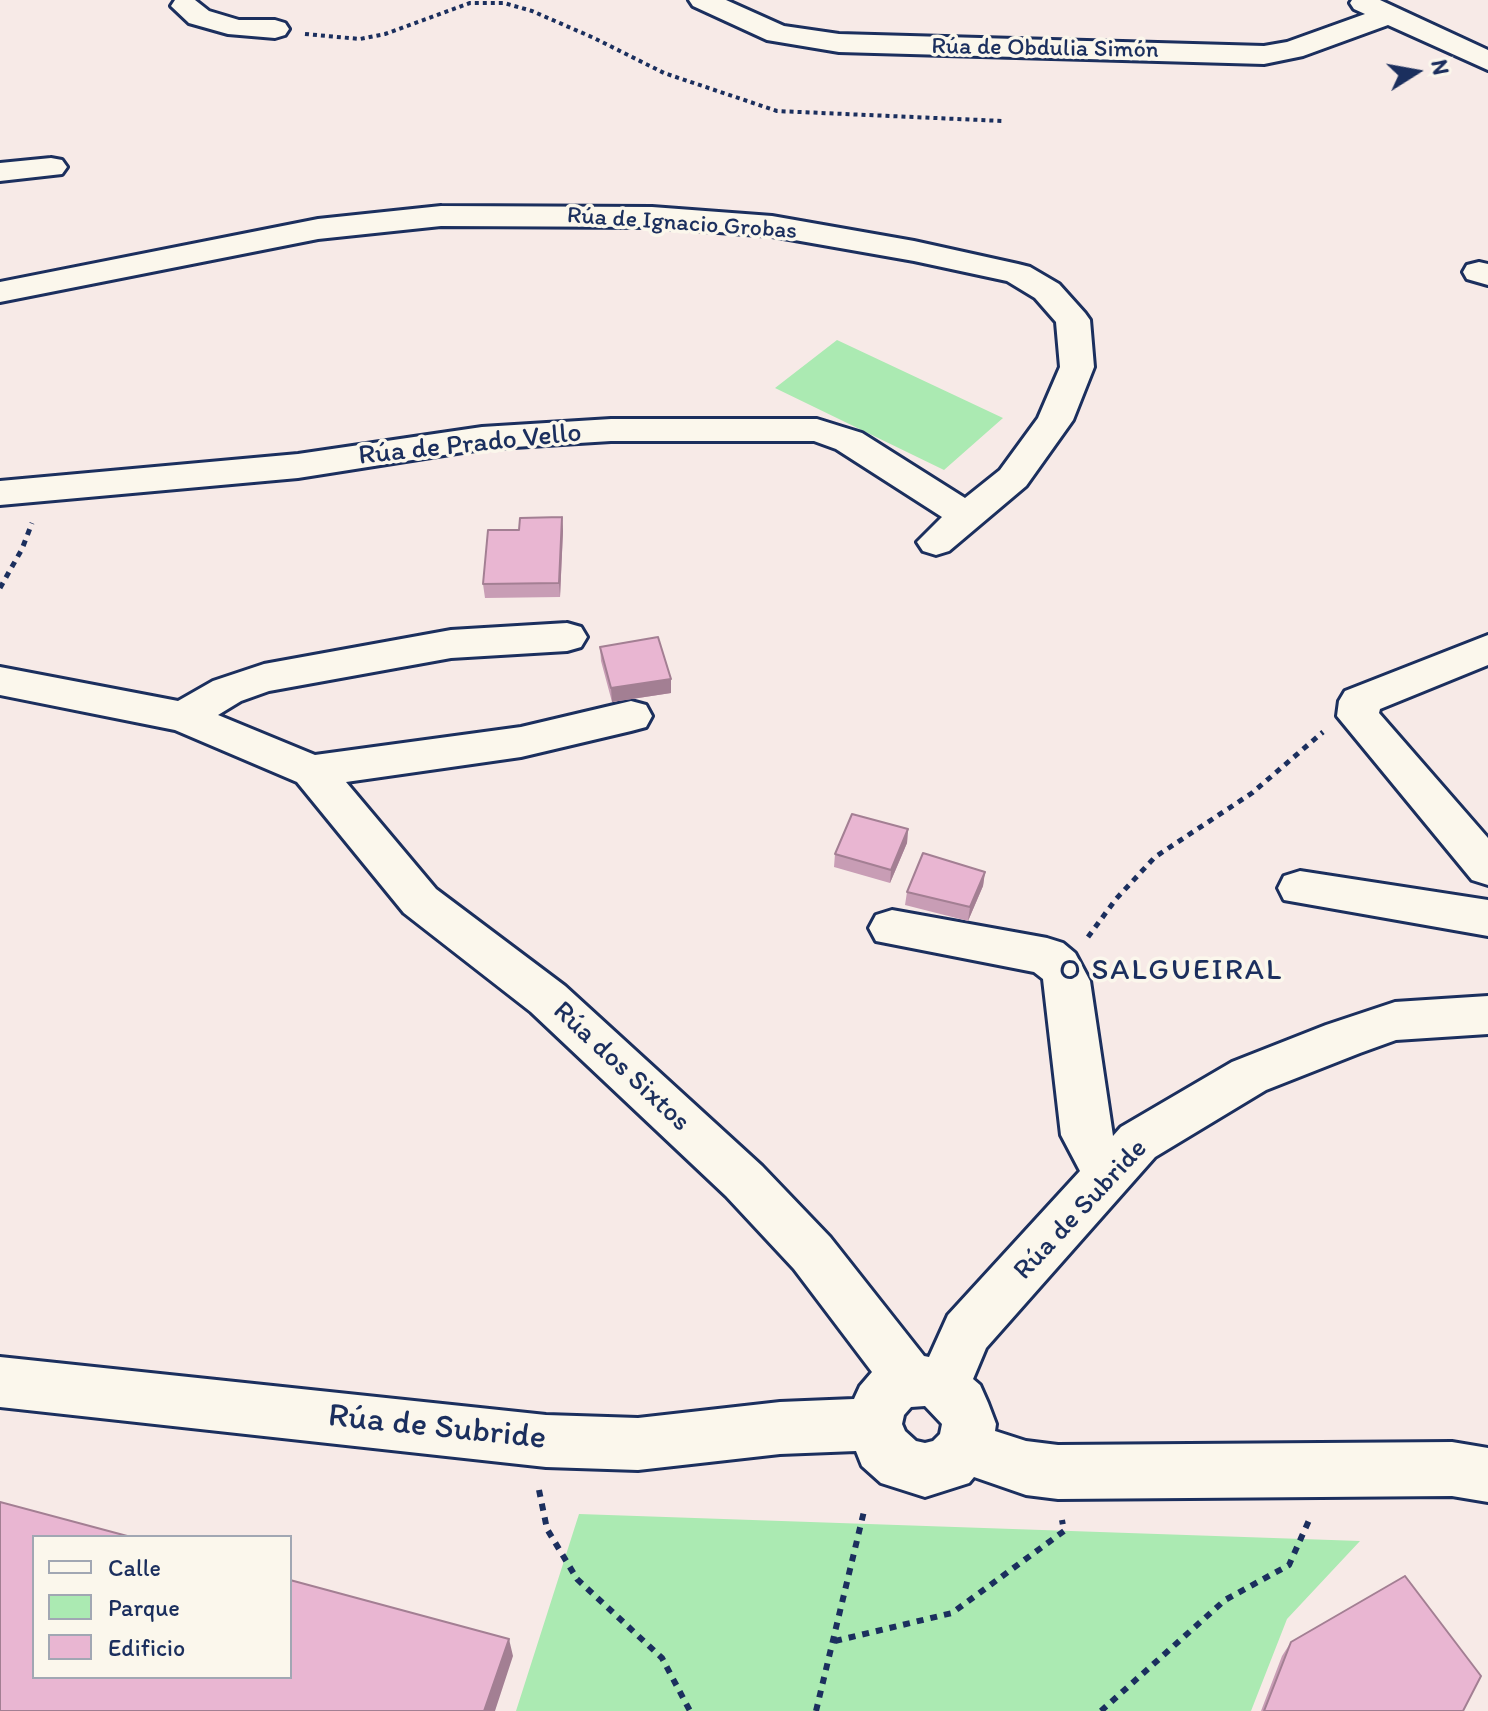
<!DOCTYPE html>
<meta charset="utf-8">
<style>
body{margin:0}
#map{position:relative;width:1488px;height:1711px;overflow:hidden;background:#f7eae7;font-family:Itim,sans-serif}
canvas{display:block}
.legend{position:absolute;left:32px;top:1535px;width:260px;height:144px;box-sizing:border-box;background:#fbf7ec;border:2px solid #a1a7b3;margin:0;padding:10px 14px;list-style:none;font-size:24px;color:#1b2f5e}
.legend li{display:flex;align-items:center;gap:16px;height:40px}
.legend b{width:40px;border:2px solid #a1a7b3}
.north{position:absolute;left:1376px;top:32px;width:80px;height:80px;-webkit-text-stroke:6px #fbf7ec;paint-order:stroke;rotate:79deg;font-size:22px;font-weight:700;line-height:32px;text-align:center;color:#1b2f5e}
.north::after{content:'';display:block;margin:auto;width:28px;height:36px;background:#1b2f5e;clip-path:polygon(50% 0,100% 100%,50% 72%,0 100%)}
</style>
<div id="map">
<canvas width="1488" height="1711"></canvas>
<ul class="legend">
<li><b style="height:10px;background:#fbf7ec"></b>Calle</li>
<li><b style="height:22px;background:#abeab2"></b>Parque</li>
<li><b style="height:22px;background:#e9b6d2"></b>Edificio</li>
</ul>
<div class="north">N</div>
</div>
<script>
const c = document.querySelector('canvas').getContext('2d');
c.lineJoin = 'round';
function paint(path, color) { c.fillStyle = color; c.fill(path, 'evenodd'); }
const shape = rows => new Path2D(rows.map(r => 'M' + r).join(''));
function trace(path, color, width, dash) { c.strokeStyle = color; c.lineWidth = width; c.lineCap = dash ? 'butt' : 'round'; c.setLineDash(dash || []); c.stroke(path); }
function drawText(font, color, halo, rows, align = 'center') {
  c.font = font + ' Itim,sans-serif'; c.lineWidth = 7; c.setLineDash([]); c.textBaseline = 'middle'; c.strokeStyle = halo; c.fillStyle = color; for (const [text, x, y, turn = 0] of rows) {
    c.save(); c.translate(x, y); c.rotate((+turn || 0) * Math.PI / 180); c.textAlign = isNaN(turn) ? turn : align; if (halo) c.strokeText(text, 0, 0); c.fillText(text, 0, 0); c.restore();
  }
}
paint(shape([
 [837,340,1003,418,944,470,775,388],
 [579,1514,1360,1541,1287,1619,1251,1711,516,1711]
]), '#abeab2');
const minor = shape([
 [175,0,195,0,209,11,239,20,275,20,285,23,289,29,285,35,275,38,228,34,189,23,171,6,175,0],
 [689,0,726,0,784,26,839,34,1264,46,1287,42,1365,14,1354,9,1350,3,1352,0,1380,0,1488,50,1488,70,1388,25,1303,56,1264,64,839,52,767,40,693,6,689,0],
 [51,158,62,160,67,167,62,174,0,181,0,163,51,158],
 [441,206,652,207,772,216,914,241,1018,264,1030,267,1059,284,1085,313,1090,320,1094,367,1073,420,1026,486,949,551,936,555,923,551,917,542,942,517,836,449,814,441,611,441,482,449,298,478,0,505,0,481,298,454,482,427,611,419,817,419,862,433,965,498,1000,470,1038,418,1060,367,1056,322,1035,298,1007,281,914,261,772,236,652,227,441,226,318,239,0,302,0,282,318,219,441,206],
 [1479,262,1488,264,1488,285,1467,279,1463,272,1467,265,1479,262],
 [567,623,581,627,587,637,581,647,567,651,451,658,269,691,241,701,218,715,315,755,521,727,631,701,646,705,652,716,646,727,631,731,521,757,346,782,436,889,565,986,762,1166,830,1237,924,1356,929,1357,948,1315,1080,1171,1061,1135,1043,979,1034,972,876,941,869,928,876,915,892,910,1047,938,1063,943,1075,953,1090,981,1113,1136,1121,1127,1232,1062,1326,1025,1395,1002,1488,996,1488,1034,1396,1040,1360,1053,1266,1090,1155,1157,986,1348,973,1379,980,1385,988,1403,996,1424,995,1431,1026,1441,1058,1445,1452,1442,1488,1448,1488,1502,1452,1496,1058,1499,1026,1495,974,1477,969,1483,925,1497,881,1483,862,1466,856,1451,780,1454,638,1470,546,1467,0,1407,0,1357,546,1415,638,1418,780,1402,854,1399,860,1386,872,1372,794,1269,726,1196,531,1012,404,913,297,782,175,730,0,695,0,667,178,701,213,681,264,664,451,630,567,623],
 [925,1406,942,1424,940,1434,933,1441,925,1443,916,1441,905,1431,902,1424,904,1415,911,1407,925,1406],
 [1488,635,1488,665,1380,709,1379,713,1488,838,1488,885,1472,880,1337,716,1339,701,1345,691,1488,635],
 [1300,871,1488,900,1488,936,1284,900,1278,888,1284,876,1300,871]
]);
trace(minor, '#1b2f5e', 6);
trace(shape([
 [305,34,360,39,385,34,470,3,504,3,532,11,594,38,664,73,777,111,1003,121]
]), '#1b2f5e', 4, [4, 4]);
trace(shape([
 [0,588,22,549,32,523],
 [1088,937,1116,899,1155,857,1252,793,1323,732]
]), '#1b2f5e', 5, [6, 6]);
trace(shape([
 [539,1490,547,1529,577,1579,662,1658,690,1711],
 [835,1641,952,1613,1064,1531,1062,1520],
 [816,1711,865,1507],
 [1101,1711,1225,1600,1289,1565,1310,1518]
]), '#1b2f5e', 6, [7, 7]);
paint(minor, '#fbf7ec');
paint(shape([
 [562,517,563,531,560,597,485,598,483,584,519,530],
 [600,647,671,693,612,702,601,661],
 [908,829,907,843,890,883,834,867,835,854],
 [985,872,983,886,968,921,905,905,907,892],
 [1291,1642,1463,1711,1261,1711,1282,1656]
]), '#c89db5');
paint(shape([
 [562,517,563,531,560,597,559,583],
 [671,679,671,693,612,702,611,688],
 [908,829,907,843,890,883,891,870],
 [985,872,983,886,968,921,970,907],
 [509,1639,513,1656,495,1711,484,1711]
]), '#a37f93');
const building = shape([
 [562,517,559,583,483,584,488,530,519,530,520,518,562,517],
 [658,637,671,679,611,688,600,647,658,637],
 [852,814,908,829,891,870,835,854,852,814],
 [923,853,985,872,970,907,907,892,923,853],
 [0,1502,131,1537,34,1537,34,1677,290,1677,290,1580,509,1639,484,1711,0,1711,0,1502],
 [1405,1576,1481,1676,1463,1711,1264,1711,1291,1642,1405,1576]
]);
paint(building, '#e9b6d2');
trace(building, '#a37f93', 2);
drawText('24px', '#1b2f5e', '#fbf7ec', [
 ["Rúa de Obdulia Simón",1045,49,1],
 ["Rúa de Ignacio Grobas",682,224,4]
]);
drawText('28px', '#1b2f5e', '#fbf7ec', [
 ["Rúa de Prado Vello",470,445,-6],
 ["Rúa dos Sixtos",621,1067,43],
 ["Rúa de Subride",1081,1210,-47]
]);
c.letterSpacing = '2px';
drawText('30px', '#1b2f5e', '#fbf7ec', [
 ["O SALGUEIRAL",1171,971]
]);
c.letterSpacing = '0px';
drawText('34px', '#1b2f5e', '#fbf7ec', [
 ["Rúa de Subride",437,1428,6]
]);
</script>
